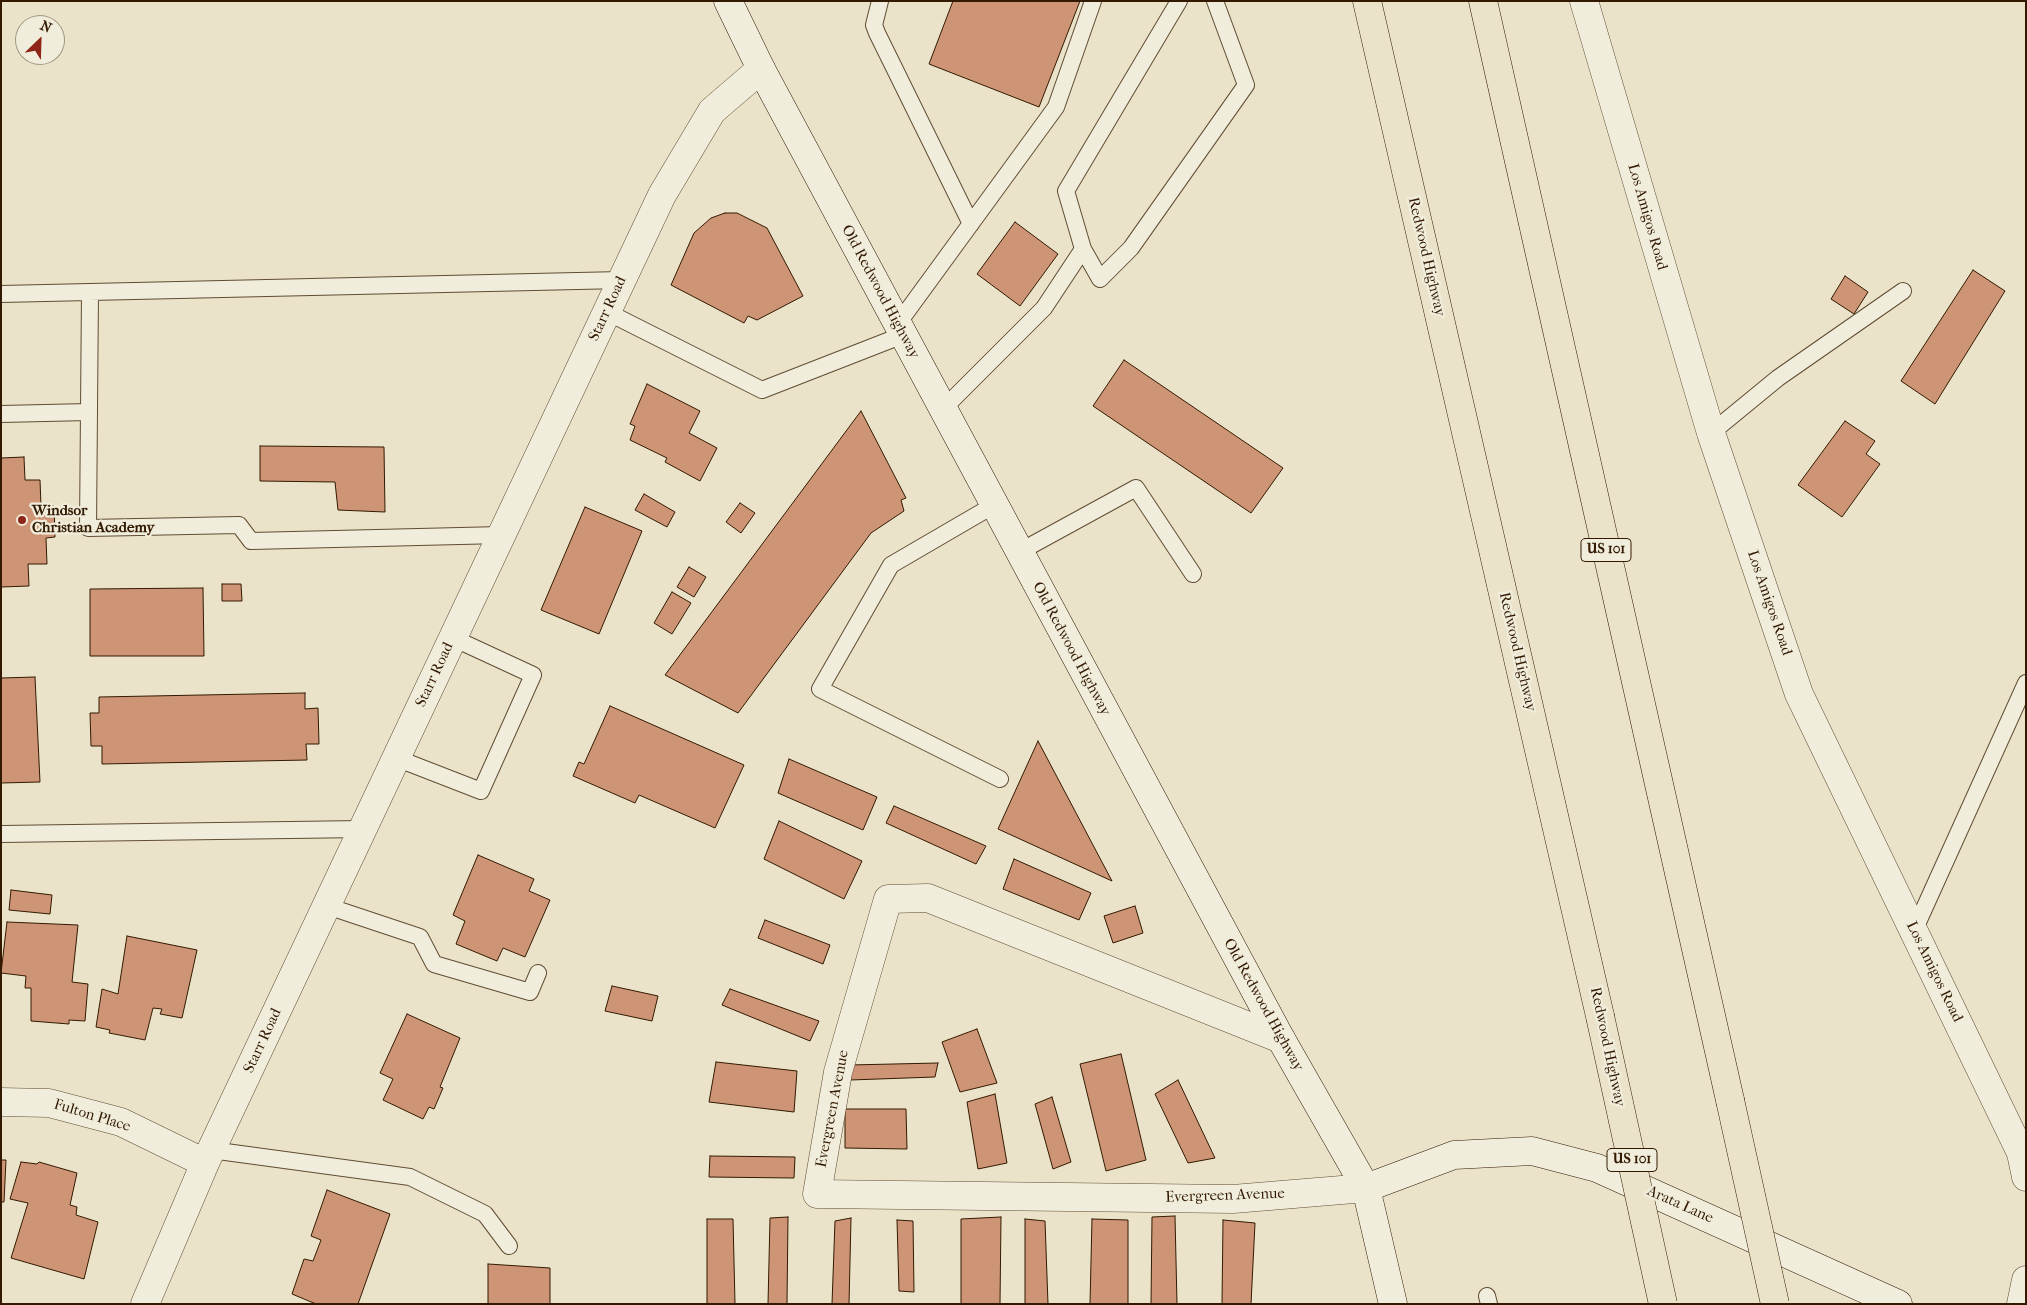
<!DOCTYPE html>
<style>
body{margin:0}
#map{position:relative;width:2027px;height:1305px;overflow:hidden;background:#eae3c9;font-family:"IM FELL French Canon",serif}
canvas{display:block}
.frame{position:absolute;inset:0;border:2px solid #321900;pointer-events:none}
.north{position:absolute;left:15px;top:15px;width:50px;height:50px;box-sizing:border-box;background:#f1eddc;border:1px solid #a59884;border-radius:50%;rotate:24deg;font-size:14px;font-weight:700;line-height:20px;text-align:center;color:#321900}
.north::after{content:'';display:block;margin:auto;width:18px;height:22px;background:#8f2418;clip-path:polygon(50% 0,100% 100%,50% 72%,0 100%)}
</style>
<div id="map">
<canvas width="2027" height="1305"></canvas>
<div class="frame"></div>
<div class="north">N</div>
</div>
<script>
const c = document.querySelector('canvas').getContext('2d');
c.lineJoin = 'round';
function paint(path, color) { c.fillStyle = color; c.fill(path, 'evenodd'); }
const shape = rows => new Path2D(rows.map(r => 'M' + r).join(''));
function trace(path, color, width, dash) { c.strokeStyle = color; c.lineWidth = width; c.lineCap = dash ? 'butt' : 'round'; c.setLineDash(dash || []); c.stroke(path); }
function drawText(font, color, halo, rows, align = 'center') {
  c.font = font + ' "IM FELL French Canon",serif'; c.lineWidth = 4.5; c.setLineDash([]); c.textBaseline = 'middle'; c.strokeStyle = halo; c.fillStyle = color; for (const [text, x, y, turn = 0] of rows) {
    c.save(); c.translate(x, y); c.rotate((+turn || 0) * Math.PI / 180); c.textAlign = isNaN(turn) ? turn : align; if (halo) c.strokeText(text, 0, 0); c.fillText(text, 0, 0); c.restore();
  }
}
const building = shape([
 [953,1,1080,1,1039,107,929,64,953,1],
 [725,213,737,213,767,228,803,296,757,320,748,316,744,323,671,285,694,233,711,218,725,213],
 [1015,222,1058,254,1020,306,977,274,1015,222],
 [1973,270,2005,291,1935,404,1901,381,1973,270],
 [1845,276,1868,292,1854,314,1831,299,1845,276],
 [1124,360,1283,468,1251,513,1093,406,1124,360],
 [647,384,700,411,689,433,717,448,700,481,665,462,667,458,630,440,635,426,630,424,647,384],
 [861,411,906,498,901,500,904,511,871,533,738,713,665,675,861,411],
 [1845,421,1875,441,1866,454,1880,464,1842,517,1798,485,1845,421],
 [260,446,384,447,385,512,338,510,335,482,260,481,260,446],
 [24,457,25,480,40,480,41,506,54,506,55,537,46,538,47,564,28,564,29,586,1,587,1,458,24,457],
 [644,494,675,512,667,527,635,510,644,494],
 [740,503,755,513,741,533,726,522,740,503],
 [585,507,642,531,599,634,541,610,585,507],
 [689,567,706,577,694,597,677,587,689,567],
 [222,584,241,584,242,601,222,601,222,584],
 [203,588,204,656,90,656,90,589,203,588],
 [672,592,691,603,672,634,654,623,672,592],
 [35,677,40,782,1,783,1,678,35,677],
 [305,693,305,709,318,708,319,744,306,744,307,760,102,764,102,746,91,746,90,713,99,713,99,697,305,693],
 [610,706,744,765,715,828,639,795,635,803,573,776,579,762,584,764,610,706],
 [1038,741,1112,881,998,829,1038,741],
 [789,759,877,797,863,830,778,793,789,759],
 [894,806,986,846,976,864,886,823,894,806],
 [779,821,862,861,844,899,764,859,779,821],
 [478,855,534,879,529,891,550,900,525,957,503,948,497,961,456,944,465,921,453,915,478,855],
 [1014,859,1091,893,1079,920,1003,889,1014,859],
 [11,890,52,895,50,914,9,910,11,890],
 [1135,906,1143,933,1113,943,1104,916,1135,906],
 [765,920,830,945,823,964,758,938,765,920],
 [7,922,78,925,72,982,88,984,85,1021,69,1020,69,1024,31,1021,31,988,25,988,26,976,1,973,7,922],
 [127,936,197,950,182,1018,160,1014,162,1009,153,1008,145,1040,109,1033,110,1030,96,1027,102,989,118,994,127,936],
 [612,986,658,996,652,1021,605,1011,612,986],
 [730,989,819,1021,810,1041,722,1005,730,989],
 [407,1014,460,1038,440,1087,443,1088,434,1109,429,1107,423,1119,383,1100,393,1079,380,1073,407,1014],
 [977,1029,997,1083,960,1092,942,1042,977,1029],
 [1121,1054,1146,1160,1106,1171,1080,1064,1121,1054],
 [716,1062,797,1071,794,1112,709,1102,716,1062],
 [938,1063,935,1077,850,1080,849,1065,938,1063],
 [1178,1080,1215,1158,1188,1163,1155,1094,1178,1080],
 [995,1094,1007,1163,978,1169,967,1102,995,1094],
 [1052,1097,1071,1162,1053,1169,1035,1104,1052,1097],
 [845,1109,906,1109,907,1149,845,1148,845,1109],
 [710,1156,795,1157,794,1178,709,1177,710,1156],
 [1,1160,6,1160,4,1202,1,1202,1,1160],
 [21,1162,37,1164,39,1162,77,1173,70,1205,77,1207,76,1215,98,1222,84,1279,11,1258,28,1203,10,1199,21,1162],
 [327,1190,390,1214,358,1304,316,1304,292,1294,304,1259,313,1261,321,1240,311,1236,327,1190],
 [1175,1216,1177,1304,1151,1304,1152,1217,1175,1216],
 [788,1217,787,1304,768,1304,770,1218,788,1217],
 [1001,1217,1000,1304,961,1304,961,1219,1001,1217],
 [851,1218,849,1304,832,1304,835,1221,851,1218],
 [707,1219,733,1219,735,1304,707,1304,707,1219],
 [1025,1219,1045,1221,1048,1304,1025,1304,1025,1219],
 [1092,1219,1128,1220,1128,1304,1090,1304,1092,1219],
 [897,1220,913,1221,914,1292,899,1291,897,1220],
 [1223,1220,1255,1223,1251,1304,1222,1304,1223,1220],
 [488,1264,550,1268,550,1304,488,1304,488,1264]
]);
paint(building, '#cd9575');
trace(building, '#321900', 1);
const service = shape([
 [880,1,874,25,877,33,971,224],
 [1179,1,1066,191,1083,249,1100,279,1131,248,1246,85,1215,1],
 [90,292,88,528,239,525,251,541,502,535],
 [1,294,622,280],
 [607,312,762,390,903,335],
 [897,325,1056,107,1093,1],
 [943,409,1044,308,1083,249],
 [1,414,89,412],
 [1711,433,1778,378,1903,291],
 [994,505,891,565,820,689,1000,779],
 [1019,552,1136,488,1193,574],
 [396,758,481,791,533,675,453,638],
 [1,834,363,829],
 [327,906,420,937,434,964,530,992,538,973],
 [1914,931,2026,683],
 [211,1150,410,1177,485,1214,509,1246],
 [1487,1296,1489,1304]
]);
const minor = shape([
 [1281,1039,928,898,888,899,838,1072,817,1194,1233,1199,1366,1188],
 [1,1102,49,1103,121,1122,205,1163],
 [145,1304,205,1163,662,195,712,111,761,69]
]);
const tertiary = shape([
 [1584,1,1711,433,1799,694,2021,1153,2026,1177],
 [2021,1304,2026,1280]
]);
const secondary = shape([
 [728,1,761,69,1281,1039,1366,1188,1393,1304],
 [1366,1188,1454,1155,1532,1151,1597,1168,1898,1304]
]);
const motorway = shape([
 [1367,1,1600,1016],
 [1483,1,1730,1100]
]);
trace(service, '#604c32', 18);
trace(minor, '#604c32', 29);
trace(tertiary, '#604c32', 29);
trace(secondary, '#321900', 29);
trace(motorway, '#321900', 29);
trace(service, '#f1eddc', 16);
trace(minor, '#f1eddc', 28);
trace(tertiary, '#f1eddc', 28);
trace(secondary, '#f1eddc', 28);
trace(motorway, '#eae3c9', 28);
const motorwayBridge = shape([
 [1600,1016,1663,1304],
 [1730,1100,1775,1304]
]);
trace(motorwayBridge, '#321900', 29, []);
trace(motorwayBridge, '#eae3c9', 28);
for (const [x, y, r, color] of [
 [22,520,5,"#8f2418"]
]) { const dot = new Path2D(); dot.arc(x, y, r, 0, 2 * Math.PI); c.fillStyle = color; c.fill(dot); trace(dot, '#f1eddc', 2); }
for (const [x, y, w] of [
 [1606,550,50],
 [1632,1160,50]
]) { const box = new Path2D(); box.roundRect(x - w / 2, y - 11.5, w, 23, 4); c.fillStyle = '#f1eddc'; c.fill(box); trace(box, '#321900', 1); }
drawText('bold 14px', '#321900', null, [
 ["US 101",1606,550],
 ["US 101",1632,1160]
]);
drawText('15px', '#321900', '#f1eddc', [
 ["Los Amigos Road",1647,217,74],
 ["Redwood Highway",1426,257,77],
 ["Old Redwood Highway",880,292,62],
 ["Starr Road",608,309,-65],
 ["Los Amigos Road",1769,603,71],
 ["Old Redwood Highway",1071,649,62],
 ["Redwood Highway",1517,652,77],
 ["Starr Road",435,675,-65],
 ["Los Amigos Road",1934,972,64],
 ["Old Redwood Highway",1263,1005,61],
 ["Starr Road",263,1041,-65],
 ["Redwood Highway",1607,1047,78],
 ["Evergreen Avenue",833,1109,-79],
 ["Fulton Place",92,1116,17],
 ["Evergreen Avenue",1225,1196,-2],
 ["Arata Lane",1680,1205,24]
]);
drawText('bold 15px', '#321900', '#f1eddc', [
 ["Windsor",32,511],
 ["Christian Academy",32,528]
], 'left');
</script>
